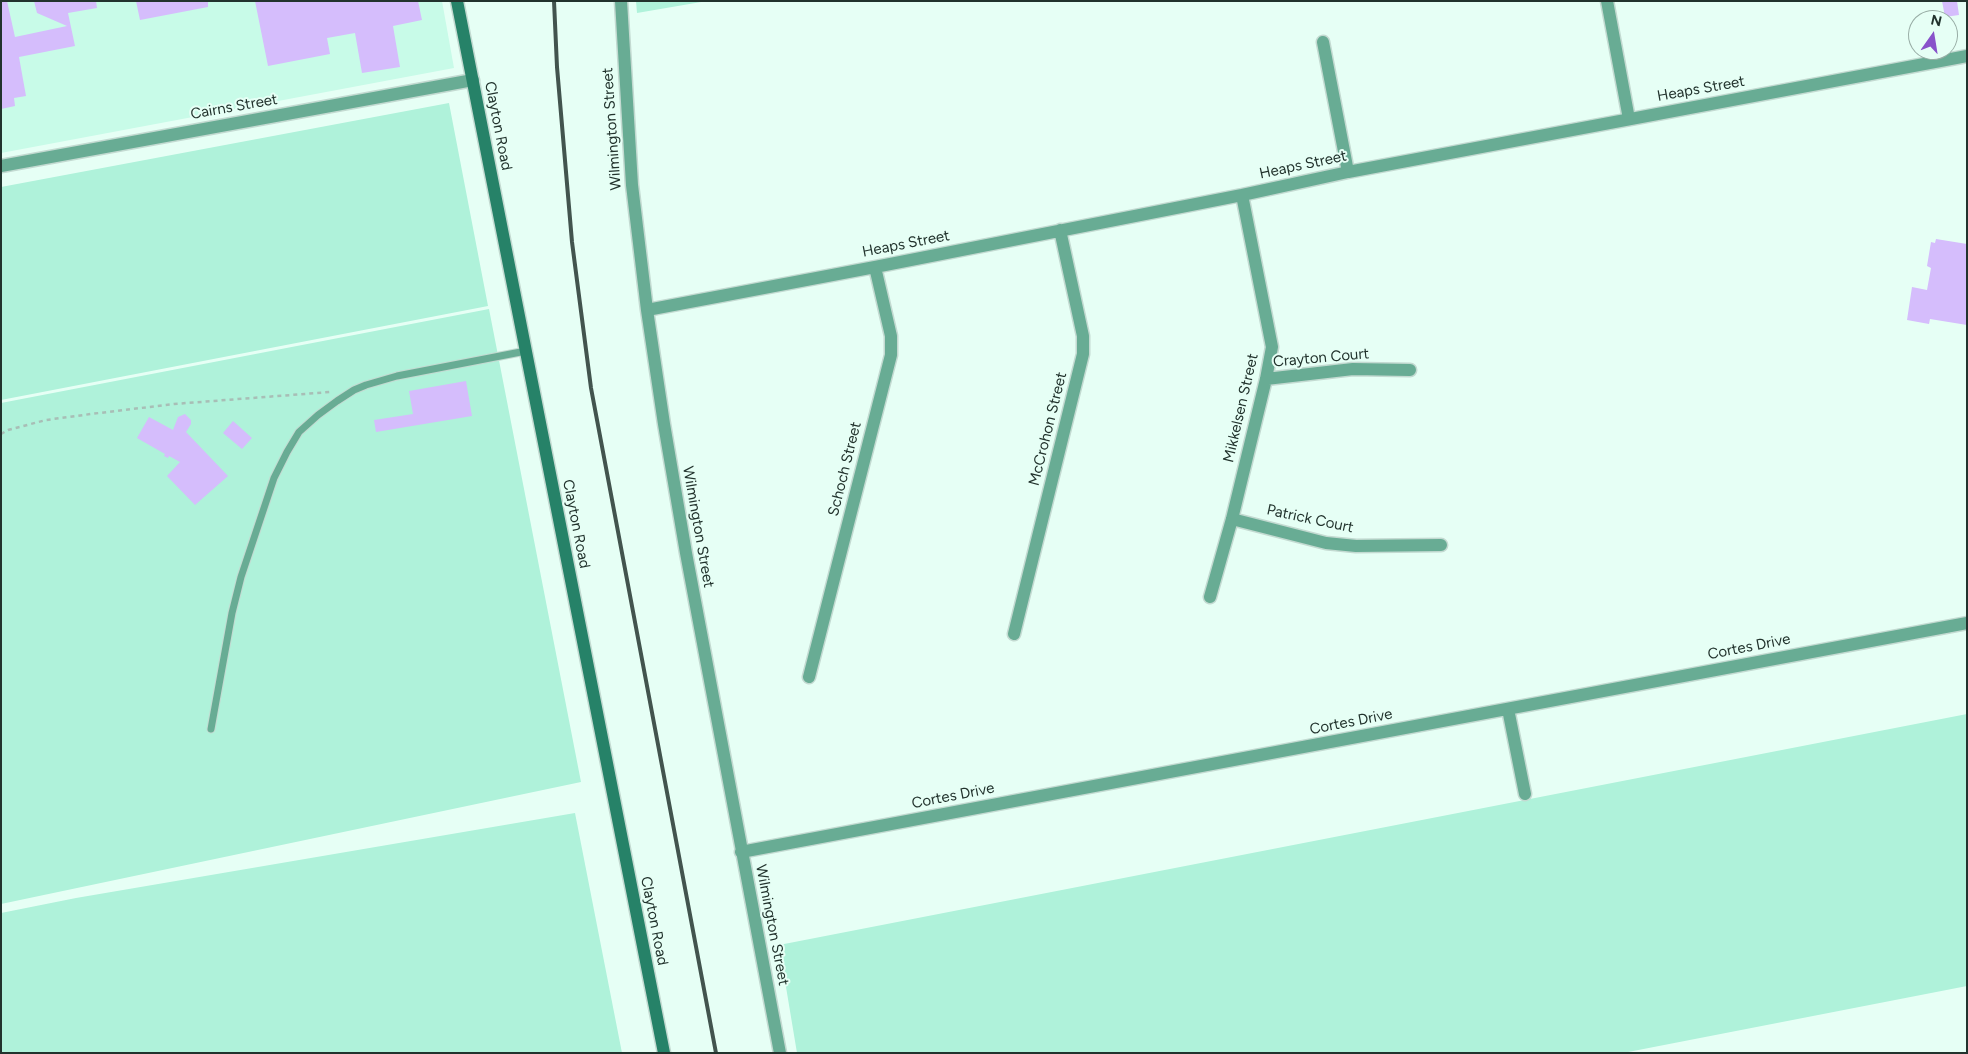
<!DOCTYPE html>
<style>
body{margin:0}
#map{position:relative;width:1968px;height:1054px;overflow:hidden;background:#e6fff5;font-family:Figtree,sans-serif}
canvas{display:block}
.frame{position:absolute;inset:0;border:2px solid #22332d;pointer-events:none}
.north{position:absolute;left:1908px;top:10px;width:50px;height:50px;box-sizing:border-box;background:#e6fff5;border:1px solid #98ada5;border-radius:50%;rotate:13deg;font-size:14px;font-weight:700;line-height:20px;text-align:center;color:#22332d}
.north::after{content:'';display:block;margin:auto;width:18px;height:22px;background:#8953ca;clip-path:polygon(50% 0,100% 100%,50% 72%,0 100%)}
</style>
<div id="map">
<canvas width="1968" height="1054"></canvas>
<div class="frame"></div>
<div class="north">N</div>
</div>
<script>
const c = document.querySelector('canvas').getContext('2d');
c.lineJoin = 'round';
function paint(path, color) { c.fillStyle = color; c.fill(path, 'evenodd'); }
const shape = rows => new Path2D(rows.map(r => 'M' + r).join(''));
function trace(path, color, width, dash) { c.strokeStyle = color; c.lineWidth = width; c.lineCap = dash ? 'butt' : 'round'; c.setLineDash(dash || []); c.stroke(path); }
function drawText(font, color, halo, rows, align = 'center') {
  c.font = font + ' Figtree,sans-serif'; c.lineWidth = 4; c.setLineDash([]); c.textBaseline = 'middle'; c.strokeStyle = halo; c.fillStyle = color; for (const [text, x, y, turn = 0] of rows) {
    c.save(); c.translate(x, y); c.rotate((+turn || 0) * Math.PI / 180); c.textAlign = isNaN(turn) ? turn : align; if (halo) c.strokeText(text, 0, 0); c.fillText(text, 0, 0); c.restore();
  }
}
paint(shape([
 [1,1,442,1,454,68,1,153]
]), '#c8fbe8');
paint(shape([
 [636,1,707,1,637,13],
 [449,103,488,306,1,400,1,187],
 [489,309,581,782,1,904,1,403],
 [1967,714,1967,986,1623,1053,797,1053,779,945],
 [575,813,622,1053,1,1053,1,913,76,898]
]), '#aff2da');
paint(shape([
 [1,1,7,1,15,37,67,26,37,13,34,1,96,1,97,8,68,13,75,46,19,57,26,96,14,98,15,106,1,109],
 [136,1,208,1,208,7,140,20],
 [255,1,418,1,422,20,393,26,400,67,362,73,355,33,327,38,330,54,268,66],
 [1942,1,1957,1,1959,15,1945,17],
 [1936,239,1967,244,1967,325,1930,319,1929,324,1907,320,1912,287,1927,290,1931,268,1927,266,1931,242,1935,243],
 [466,381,472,416,376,432,374,420,413,414,409,391],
 [185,414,191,420,191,424,186,432,228,476,195,505,167,476,180,462,169,456,168,458,164,456,165,454,137,438,149,417,173,430,178,417],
 [233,421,252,438,242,449,223,433]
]), '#d5bdfc');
const lane = shape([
 [211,729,232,613,241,577,274,478,287,452,299,432,318,415,337,401,354,390,366,385,397,376,526,351]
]);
const street = shape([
 [621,1,632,185,647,310,664,424,686,553,780,1053],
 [1607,1,1629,119],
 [1323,42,1348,172],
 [1,166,473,80],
 [647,310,875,267,1242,195,1348,172,1967,56],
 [1266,379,1353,369,1410,370],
 [1232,519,1326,543,1356,546,1441,545],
 [1210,597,1232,519,1266,379,1272,347,1242,195],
 [1014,634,1083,354,1083,336,1060,230],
 [809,677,891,355,891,336,875,267],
 [1508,709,1525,794],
 [741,852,1967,623]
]);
const secondary = shape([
 [457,1,664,1053]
]);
trace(lane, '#c3dad1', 9);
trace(street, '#c3dad1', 15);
trace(secondary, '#c3dad1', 15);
trace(shape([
 [1,434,8,430,46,420,91,414,174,404,330,392]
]), '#a8beb6', 2.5, [4, 4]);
trace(lane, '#68ac94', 7);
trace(street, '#68ac94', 12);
trace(secondary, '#268268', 12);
trace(shape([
 [554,1,557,67,572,242,591,388,716,1053]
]), '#42544e', 4);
drawText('15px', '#22332d', '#e6fff5', [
 ["Heaps Street",1701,89,-10],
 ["Cairns Street",234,107,-10],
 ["Clayton Road",498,126,79],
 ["Wilmington Street",612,129,-94],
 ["Heaps Street",1303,165,-12],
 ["Heaps Street",906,244,-11],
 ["Crayton Court",1321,358,-5],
 ["Mikkelsen Street",1241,408,-77],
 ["McCrohon Street",1048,429,-76],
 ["Schoch Street",845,469,-76],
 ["Patrick Court",1310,519,12],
 ["Clayton Road",576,524,79],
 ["Wilmington Street",698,527,80],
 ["Cortes Drive",1749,647,-11],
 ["Cortes Drive",1351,722,-11],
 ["Cortes Drive",953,796,-11],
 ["Clayton Road",654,921,79],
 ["Wilmington Street",772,925,79]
]);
</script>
